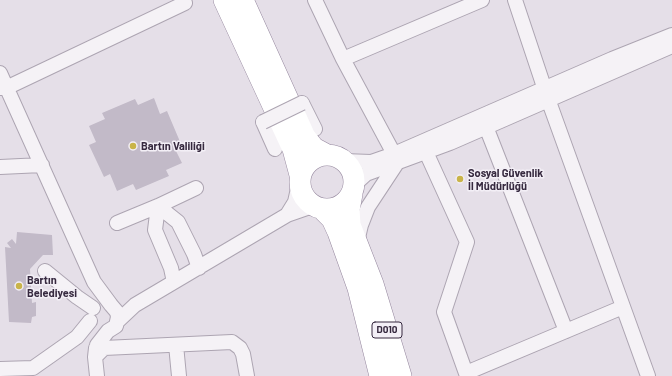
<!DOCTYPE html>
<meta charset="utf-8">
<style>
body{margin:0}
canvas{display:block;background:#e5dfe8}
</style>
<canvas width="672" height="376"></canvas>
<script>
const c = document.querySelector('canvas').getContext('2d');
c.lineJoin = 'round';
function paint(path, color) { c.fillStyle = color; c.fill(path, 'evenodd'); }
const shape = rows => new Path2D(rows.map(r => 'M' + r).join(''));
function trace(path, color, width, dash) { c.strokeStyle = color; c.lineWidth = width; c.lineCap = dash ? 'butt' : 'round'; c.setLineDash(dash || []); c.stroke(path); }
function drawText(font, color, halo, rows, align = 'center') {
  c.font = font + ' Barlow,sans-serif'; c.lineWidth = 3; c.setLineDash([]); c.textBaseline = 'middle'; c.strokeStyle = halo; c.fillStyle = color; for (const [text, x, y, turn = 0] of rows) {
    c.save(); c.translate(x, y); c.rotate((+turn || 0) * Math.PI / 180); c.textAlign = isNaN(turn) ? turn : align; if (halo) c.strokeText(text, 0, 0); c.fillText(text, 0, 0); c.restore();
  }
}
paint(shape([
 [154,98,160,114,167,111,181,144,174,147,182,163,166,170,169,176,136,190,133,184,117,191,110,174,104,177,89,145,96,142,89,126,105,119,102,113,135,99,138,105],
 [17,232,52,235,53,255,43,255,30,269,32,303,36,302,36,316,32,317,31,323,9,322,5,247,11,248,7,243,12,239,16,244]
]), '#c2bac8');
const minor = shape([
 [315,0,343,59,394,154],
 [515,0,548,99,648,376],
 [343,59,482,0],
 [0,73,94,282,111,305,117,312,118,317,116,326,108,331,97,345],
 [0,88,6,88,185,3],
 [302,103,315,129],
 [483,119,566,331],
 [263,122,275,149],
 [426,152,467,242,444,312,467,376],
 [344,161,371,162,394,154,612,59,672,35],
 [0,167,42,165],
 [354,185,366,174,450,143,672,46],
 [287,215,295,202,299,184],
 [117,223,158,206,196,188],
 [357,242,361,225,368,207,397,163],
 [45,271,77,297,93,308],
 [174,282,171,268,155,230,158,206,178,222,194,254,199,268],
 [118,321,135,305,287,215,313,206],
 [176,345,179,376],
 [96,348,95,357,97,376],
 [95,357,104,348,232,342,240,348,243,354,247,376],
 [0,369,33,368,77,337,90,321],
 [466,373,623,307]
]);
const highway = shape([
 [224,0,293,149,300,175],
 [243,0,305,137,314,148,327,155],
 '300 182a27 27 0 1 1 54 0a27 27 0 1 1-54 0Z',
 [352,194,349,210,350,225,373,284,401,376],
 [322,209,332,219,338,232,358,288,380,376]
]);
trace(minor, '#ada5b2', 16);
trace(highway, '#95879e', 22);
trace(minor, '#f5f2f6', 14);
trace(highway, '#fff', 21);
const minorBridge = shape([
 [263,122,302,103]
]);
trace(minorBridge, '#ada5b2', 16, []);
trace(minorBridge, '#f5f2f6', 14);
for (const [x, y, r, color] of [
 [133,146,4,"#c9b449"],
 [460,179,4,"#c9b449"],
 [19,286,4,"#c9b449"]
]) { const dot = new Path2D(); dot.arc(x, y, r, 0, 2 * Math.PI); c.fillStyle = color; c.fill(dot); trace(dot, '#f3eff6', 1.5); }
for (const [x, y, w] of [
 [387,330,30]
]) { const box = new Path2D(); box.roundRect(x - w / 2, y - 8, w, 16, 3); c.fillStyle = '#f3eff6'; c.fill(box); trace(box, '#36293f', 1); }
drawText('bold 10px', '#36293f', null, [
 ["D010",387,330]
]);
drawText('bold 11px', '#36293f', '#f3eff6', [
 ["Bartın Valiliği",141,146],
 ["Sosyal Güvenlik",468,173],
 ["İl Müdürlüğü",468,186],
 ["Bartın",27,280],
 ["Belediyesi",27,293]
], 'left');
</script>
